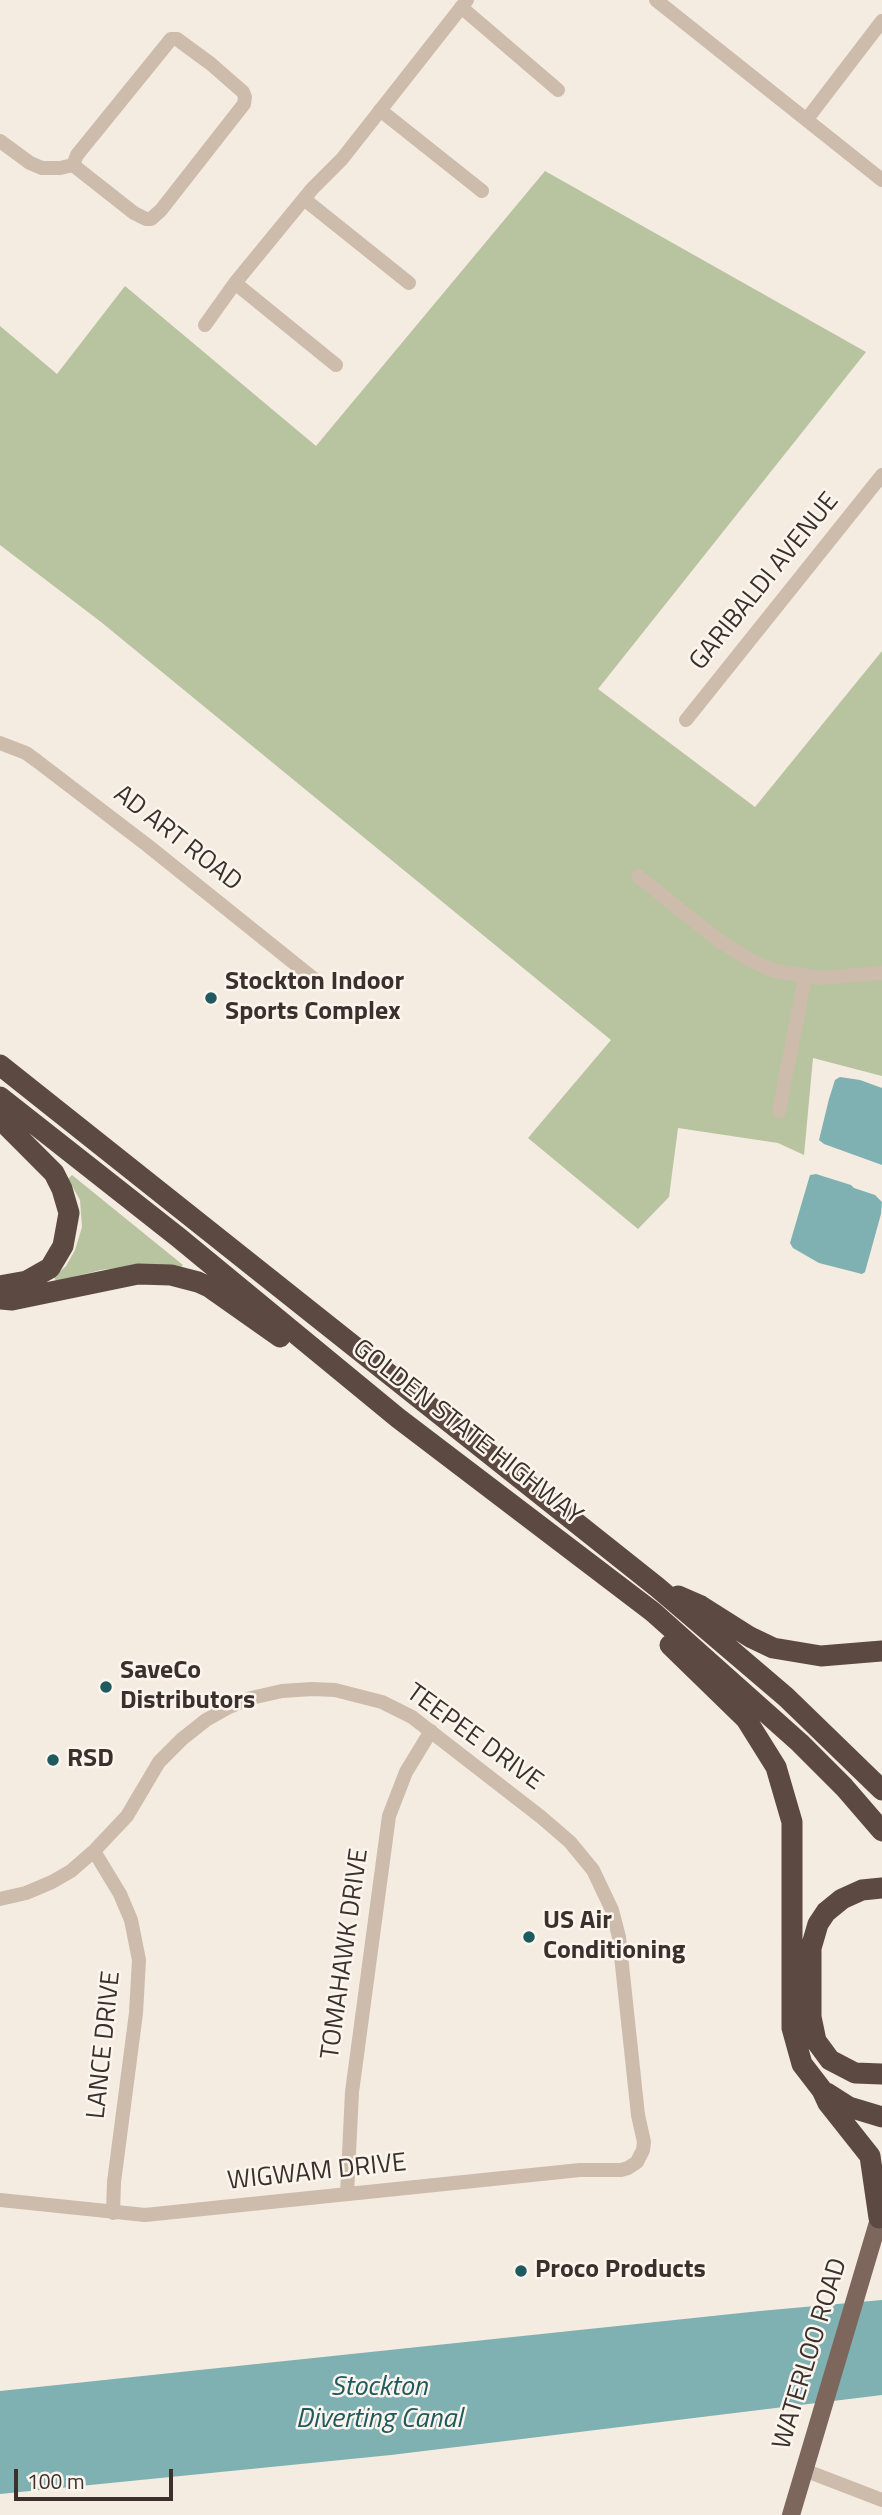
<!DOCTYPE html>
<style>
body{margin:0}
#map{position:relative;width:882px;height:2515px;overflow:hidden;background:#f4ebe1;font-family:"Titillium Web",sans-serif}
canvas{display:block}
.scale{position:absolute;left:14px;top:2469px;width:159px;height:32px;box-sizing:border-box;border:4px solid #3b302b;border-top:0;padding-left:9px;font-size:21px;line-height:24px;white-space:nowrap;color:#3b302b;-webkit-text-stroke:5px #fbf5ee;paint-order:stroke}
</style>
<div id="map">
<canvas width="882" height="2515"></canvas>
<div class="scale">100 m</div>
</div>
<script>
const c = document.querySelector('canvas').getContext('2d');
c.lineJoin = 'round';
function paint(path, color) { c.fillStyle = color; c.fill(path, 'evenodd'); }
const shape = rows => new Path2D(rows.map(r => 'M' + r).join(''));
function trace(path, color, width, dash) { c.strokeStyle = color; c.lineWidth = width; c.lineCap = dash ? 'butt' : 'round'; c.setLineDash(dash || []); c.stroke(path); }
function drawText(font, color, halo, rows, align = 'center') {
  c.font = font + ' "Titillium Web",sans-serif'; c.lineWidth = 5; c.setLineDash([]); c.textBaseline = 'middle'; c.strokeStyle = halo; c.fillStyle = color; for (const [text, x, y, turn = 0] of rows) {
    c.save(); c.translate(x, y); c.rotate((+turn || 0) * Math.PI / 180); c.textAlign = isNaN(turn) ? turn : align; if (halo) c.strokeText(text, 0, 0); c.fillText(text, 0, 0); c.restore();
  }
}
paint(shape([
 [545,171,866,352,598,689,755,807,882,651,882,1076,813,1058,804,1155,778,1143,678,1128,669,1197,638,1229,528,1138,611,1040,101,622,0,545,0,326,57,374,125,286,316,446],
 [72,1175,183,1265,179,1269,136,1266,101,1270,56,1281,54,1277,66,1266,75,1250,82,1227,80,1200,68,1179]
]), '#b8c4a0');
paint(shape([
 [840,1077,860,1080,882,1088,882,1165,824,1144,819,1140,829,1099,835,1080],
 [816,1174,851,1185,854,1188,875,1195,882,1202,881,1214,865,1272,862,1274,819,1263,793,1248,790,1243,810,1175],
 [882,2300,882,2395,391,2455,0,2494,0,2391,760,2311]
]), '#7fb0b2');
trace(shape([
 [656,0,882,180],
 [461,7,558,90],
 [171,39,177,39,211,64,243,92,245,97,244,104,161,210,151,219,146,219,134,213,73,165,77,155,171,39],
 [380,110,482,191],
 [807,119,882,21],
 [0,141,30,163,42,168,60,168,73,165],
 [304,199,409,283],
 [235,283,336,365],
 [205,325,235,283,312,189,342,159,467,0],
 [686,720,882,475],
 [0,743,26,753,37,761,147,845,319,983],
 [638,876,718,940,750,960,775,971,820,978,882,973],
 [779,1111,805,977],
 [94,1851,120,1894,131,1920,139,1960,136,2013,114,2182,113,2213],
 [0,1899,26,1893,52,1882,71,1871,94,1851,127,1816,159,1762,182,1739,206,1720,229,1707,251,1698,282,1691,312,1689,335,1690,382,1702,412,1717,541,1817,570,1842,593,1870,612,1910,619,1937,638,2115,644,2142,643,2150,637,2162,628,2168,621,2170,580,2170,145,2215,0,2200],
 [347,2194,352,2092,389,1816,406,1772,431,1731],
 [804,2470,882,2500]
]), '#cdbbac', 14);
trace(shape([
 [791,2515,882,2209]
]), '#7d675c', 18);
trace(shape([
 [0,1065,657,1587,786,1697,882,1790],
 [0,1097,178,1237,398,1418,653,1612,800,1743,844,1787,882,1831],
 [0,1119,54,1173,62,1189,69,1213,63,1246,50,1268,27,1281,0,1286],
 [0,1299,12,1300,138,1274,171,1275,198,1282,209,1287,280,1337],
 [678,1596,701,1606,750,1637,773,1648,821,1656,882,1651],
 [670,1645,746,1719,776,1767,792,1822,792,2028,802,2064,822,2090,828,2103,870,2156,879,2218],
 [882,1888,862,1890,842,1899,826,1912,818,1924,811,1948,811,2017,816,2041,830,2060,855,2073,882,2074],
 [827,2093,849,2107,882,2117]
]), '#5c4a42', 21);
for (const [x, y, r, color] of [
 [211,998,7,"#1f5a5e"],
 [106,1687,7,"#1f5a5e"],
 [53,1760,7,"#1f5a5e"],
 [529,1937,7,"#1f5a5e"],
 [521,2271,7,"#1f5a5e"]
]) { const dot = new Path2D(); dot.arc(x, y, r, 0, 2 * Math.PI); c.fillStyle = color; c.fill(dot); trace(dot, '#fbf5ee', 2.5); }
drawText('26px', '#3b302b', '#fbf5ee', [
 ["GARIBALDI AVENUE",765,582,-51],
 ["AD ART ROAD",177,839,38],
 ["GOLDEN STATE HIGHWAY",467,1433,38],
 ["TEEPEE DRIVE",474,1738,36],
 ["TOMAHAWK DRIVE",346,1954,-82],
 ["LANCE DRIVE",105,2045,-84],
 ["WIGWAM DRIVE",317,2173,-6],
 ["WATERLOO ROAD",811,2354,-73]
]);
drawText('bold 26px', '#3b302b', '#fbf5ee', [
 ["Stockton Indoor",225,983],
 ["Sports Complex",225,1013],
 ["SaveCo",120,1672],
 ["Distributors",120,1702],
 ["RSD",67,1760],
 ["US Air",543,1922],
 ["Conditioning",543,1952],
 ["Proco Products",535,2271]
], 'left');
drawText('italic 28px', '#1f5a5e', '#fbf5ee', [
 ["Stockton",379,2388],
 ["Diverting Canal",379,2420]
]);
</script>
